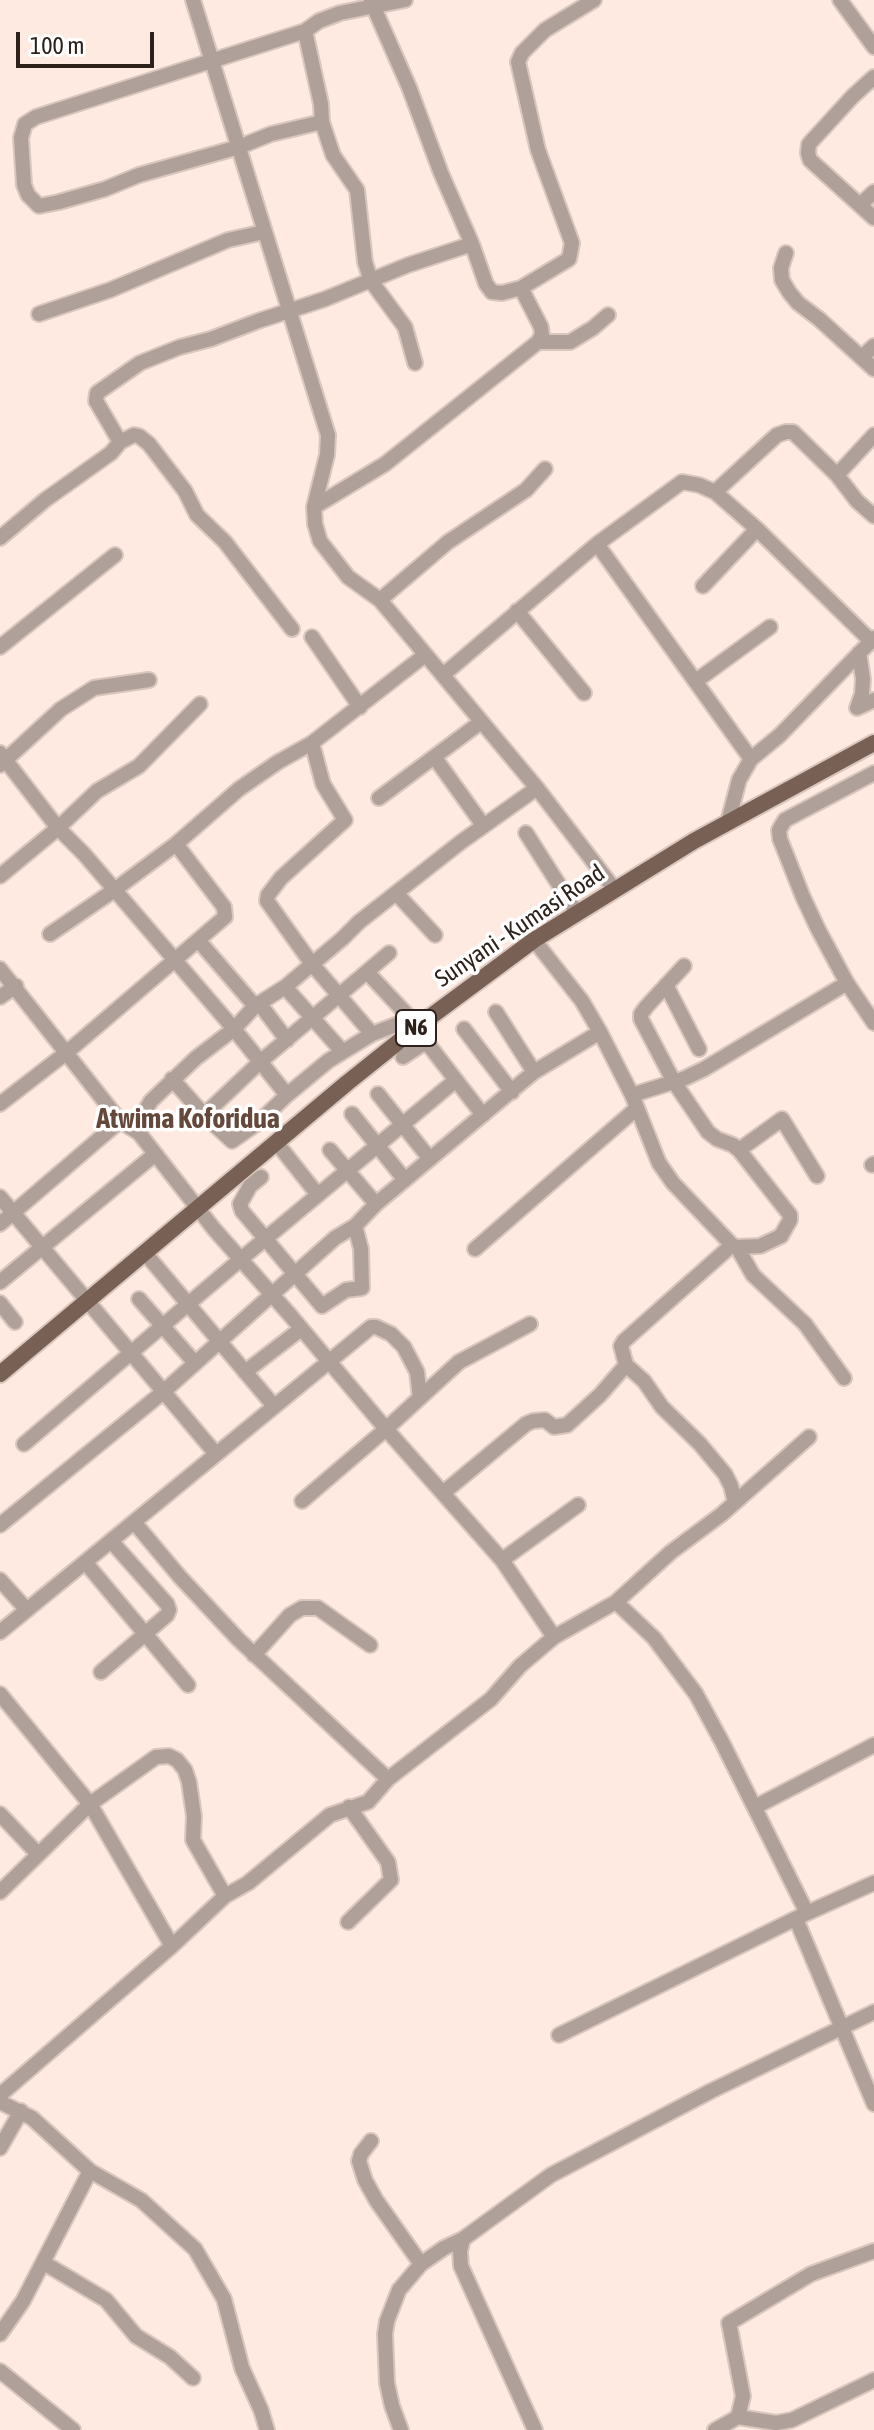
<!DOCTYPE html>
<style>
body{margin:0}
#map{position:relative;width:874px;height:2430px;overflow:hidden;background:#ffeae1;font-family:"Asap Condensed",sans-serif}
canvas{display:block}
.scale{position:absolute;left:16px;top:32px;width:138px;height:36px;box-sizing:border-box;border:4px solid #2d211b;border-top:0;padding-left:10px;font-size:24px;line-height:28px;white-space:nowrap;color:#2d211b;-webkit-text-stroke:6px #fff;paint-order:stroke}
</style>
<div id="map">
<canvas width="874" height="2430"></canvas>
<div class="scale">100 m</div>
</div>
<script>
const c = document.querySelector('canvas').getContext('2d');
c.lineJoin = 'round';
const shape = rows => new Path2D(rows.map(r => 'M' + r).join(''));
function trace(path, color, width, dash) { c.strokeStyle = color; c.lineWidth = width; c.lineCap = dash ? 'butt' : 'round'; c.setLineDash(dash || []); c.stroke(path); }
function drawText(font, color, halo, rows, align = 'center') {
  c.font = font + ' "Asap Condensed",sans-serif'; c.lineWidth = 7; c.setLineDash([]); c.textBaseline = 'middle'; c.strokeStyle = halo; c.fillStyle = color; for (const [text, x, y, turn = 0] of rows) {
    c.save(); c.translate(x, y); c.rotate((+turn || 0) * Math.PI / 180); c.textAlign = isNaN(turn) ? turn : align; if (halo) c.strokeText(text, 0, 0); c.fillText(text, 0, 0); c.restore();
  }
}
const minor = shape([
 [193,0,328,435,327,455,314,507,315,524,320,541,348,577,380,600,537,788,615,890],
 [840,0,874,47],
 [371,1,409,87,441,173,472,244,486,284,492,292,502,293,521,288,569,259,572,243,538,150,518,62,522,53,545,30,594,0],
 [305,31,321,104,322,122,333,155,357,190,365,262,371,281,405,327,415,363],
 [874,77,853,96,809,144,808,153,810,160,874,218],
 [322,122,271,134,239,147,139,175,105,189,59,202,39,206,28,195,24,185,21,138,25,124,36,117,305,31,319,21,340,13,405,0],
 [860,205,874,192],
 [786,253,781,268,782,280,789,292,798,303,819,319,874,369],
 [39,314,110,290,228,240,264,232],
 [538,342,570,342,593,328,608,315],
 [862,357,874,346],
 [874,435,837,475,857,501,874,516],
 [120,442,134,435,139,436,149,444,185,491,197,515,225,542,292,629],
 [715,492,777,435,786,432,793,432,837,475],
 [314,507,385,464,538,342,542,335,541,327,521,288],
 [0,538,45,500,111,453,120,442,96,401,97,393,140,363,180,347,211,339,258,321,325,299,408,265,472,244],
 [597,544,751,759],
 [703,586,757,529],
 [380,600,448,542,526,490,545,469],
 [517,611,584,693],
 [312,637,360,707],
 [0,647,115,555],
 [859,653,863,679,862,694,857,708,874,700],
 [443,675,597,544,682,482,699,485,715,492,757,529,871,641],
 [696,681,770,627],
 [312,743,323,784,345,820,281,878,268,895,267,901,312,964,372,1034],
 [0,753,58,828,84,854,234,1029,287,1095,328,1061,372,1034,411,1019,422,1023],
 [435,758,483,825],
 [0,765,61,709,94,688,149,680],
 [874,773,785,820,779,830,780,839,803,897,818,929,847,983,874,1023],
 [379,798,481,722],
 [728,822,739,780,751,759,780,735,874,638],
 [526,833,577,913],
 [0,876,58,828,97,791,139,766,200,704],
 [397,894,435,935],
 [50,934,113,891,176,844,239,789,278,762,312,743,425,655],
 [198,940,255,1006],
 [684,966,647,1006,641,1014,641,1019,674,1082,708,1132,717,1139,733,1145,739,1150,790,1215,790,1220,781,1236,760,1246,737,1247],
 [0,969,120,1121,139,1133,214,1229,290,1315,386,1429,502,1560,554,1637],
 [367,972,411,1019],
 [666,985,699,1049],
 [285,987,342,1051],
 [0,997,16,986],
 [259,1003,287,1040],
 [496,1012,534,1072],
 [464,1029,512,1092],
 [600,1032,632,1095,659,1163,673,1183,732,1245,737,1247,753,1275,805,1324,844,1378],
 [403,1057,421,1045,428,1044,483,1115],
 [172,1079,204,1115,232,1141,259,1122,287,1095],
 [378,1094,430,1159],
 [632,1095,683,1079,704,1069,847,983],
 [0,1104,66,1053,225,917,224,907,176,844],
 [352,1114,405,1180],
 [204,1115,260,1062,389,953],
 [139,1133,142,1116,151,1101,196,1058,234,1029,255,1006,285,987,343,938,359,922,461,842,537,788],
 [276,1142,318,1195],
 [330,1150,376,1204],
 [739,1150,782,1119,817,1176],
 [872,1165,874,1164],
 [261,1177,250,1186,240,1204,242,1211,322,1306,346,1290,362,1288,361,1249,355,1226],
 [0,1197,216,1454],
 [0,1224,120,1121],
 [732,1245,624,1341,621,1346,626,1365,644,1381,662,1407,700,1444,725,1474,731,1486,735,1502],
 [475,1249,637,1108],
 [145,1253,274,1406],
 [0,1282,154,1155],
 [139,1299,195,1363],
 [0,1303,15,1322],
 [245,1372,301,1329],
 [24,1444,241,1259,456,1080],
 [443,1493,526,1424,533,1421,545,1420,554,1427,567,1425,600,1395,626,1365],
 [302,1501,386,1429,459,1362,530,1324],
 [134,1522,180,1577,239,1640,388,1779],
 [0,1525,162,1393,335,1238,355,1226,376,1204,534,1072,600,1032,582,1001,534,940],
 [502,1560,578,1505],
 [85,1562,188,1685],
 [0,1580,27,1610],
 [616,1602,671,1552,722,1514,809,1437],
 [0,1632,371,1327,376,1327,391,1334,404,1347,417,1372,420,1398],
 [254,1655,290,1615,302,1608,318,1608,370,1645],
 [101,1672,167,1615,169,1610,167,1604,111,1541],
 [0,1694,90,1804,172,1946],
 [755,1807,874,1745],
 [0,1814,37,1853],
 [0,1892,90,1804,156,1757,169,1756,177,1760,185,1770,189,1782,194,1816,193,1840,225,1896],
 [796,1919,874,2104],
 [348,1922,391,1880,388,1862,349,1807],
 [559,2035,807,1913,874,1883],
 [0,2095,172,1946,225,1896,248,1883,330,1815,368,1802,388,1779,491,1699,520,1666,554,1637,616,1602,654,1638,696,1694,722,1742,807,1913],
 [0,2102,32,2118,90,2171,141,2200,195,2249,224,2299,242,2368,261,2410,267,2430],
 [371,2141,361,2154,359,2161,365,2180,376,2200,421,2264],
 [0,2148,21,2111],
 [463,2239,460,2251,461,2266,535,2430],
 [44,2263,106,2300,136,2336,170,2357,193,2378],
 [0,2334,23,2301,90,2171],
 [0,2371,73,2430],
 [738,2417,743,2396,729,2323,811,2274,874,2251],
 [401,2430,392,2406,387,2383,385,2334,387,2321,399,2290,421,2264,444,2248,463,2239,551,2175,711,2091,874,2012],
 [715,2430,738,2417,776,2423,792,2420,874,2380]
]);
const major = shape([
 [0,1374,347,1083,422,1023,534,940,694,841,874,743]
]);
trace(minor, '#d9c6bd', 18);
trace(major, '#d9c6bd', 20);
trace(minor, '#afa19a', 14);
trace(major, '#796055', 16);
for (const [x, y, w] of [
 [416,1028,40]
]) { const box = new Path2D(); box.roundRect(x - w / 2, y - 18, w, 36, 6); c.fillStyle = '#fff'; c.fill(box); trace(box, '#2d211b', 2); }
drawText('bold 22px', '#2d211b', null, [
 ["N6",416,1028]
]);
drawText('24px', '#2d211b', '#fff', [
 ["Sunyani - Kumasi Road",520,926,-34]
]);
drawText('bold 28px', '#63483b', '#fff', [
 ["Atwima Koforidua",188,1119]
]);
</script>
